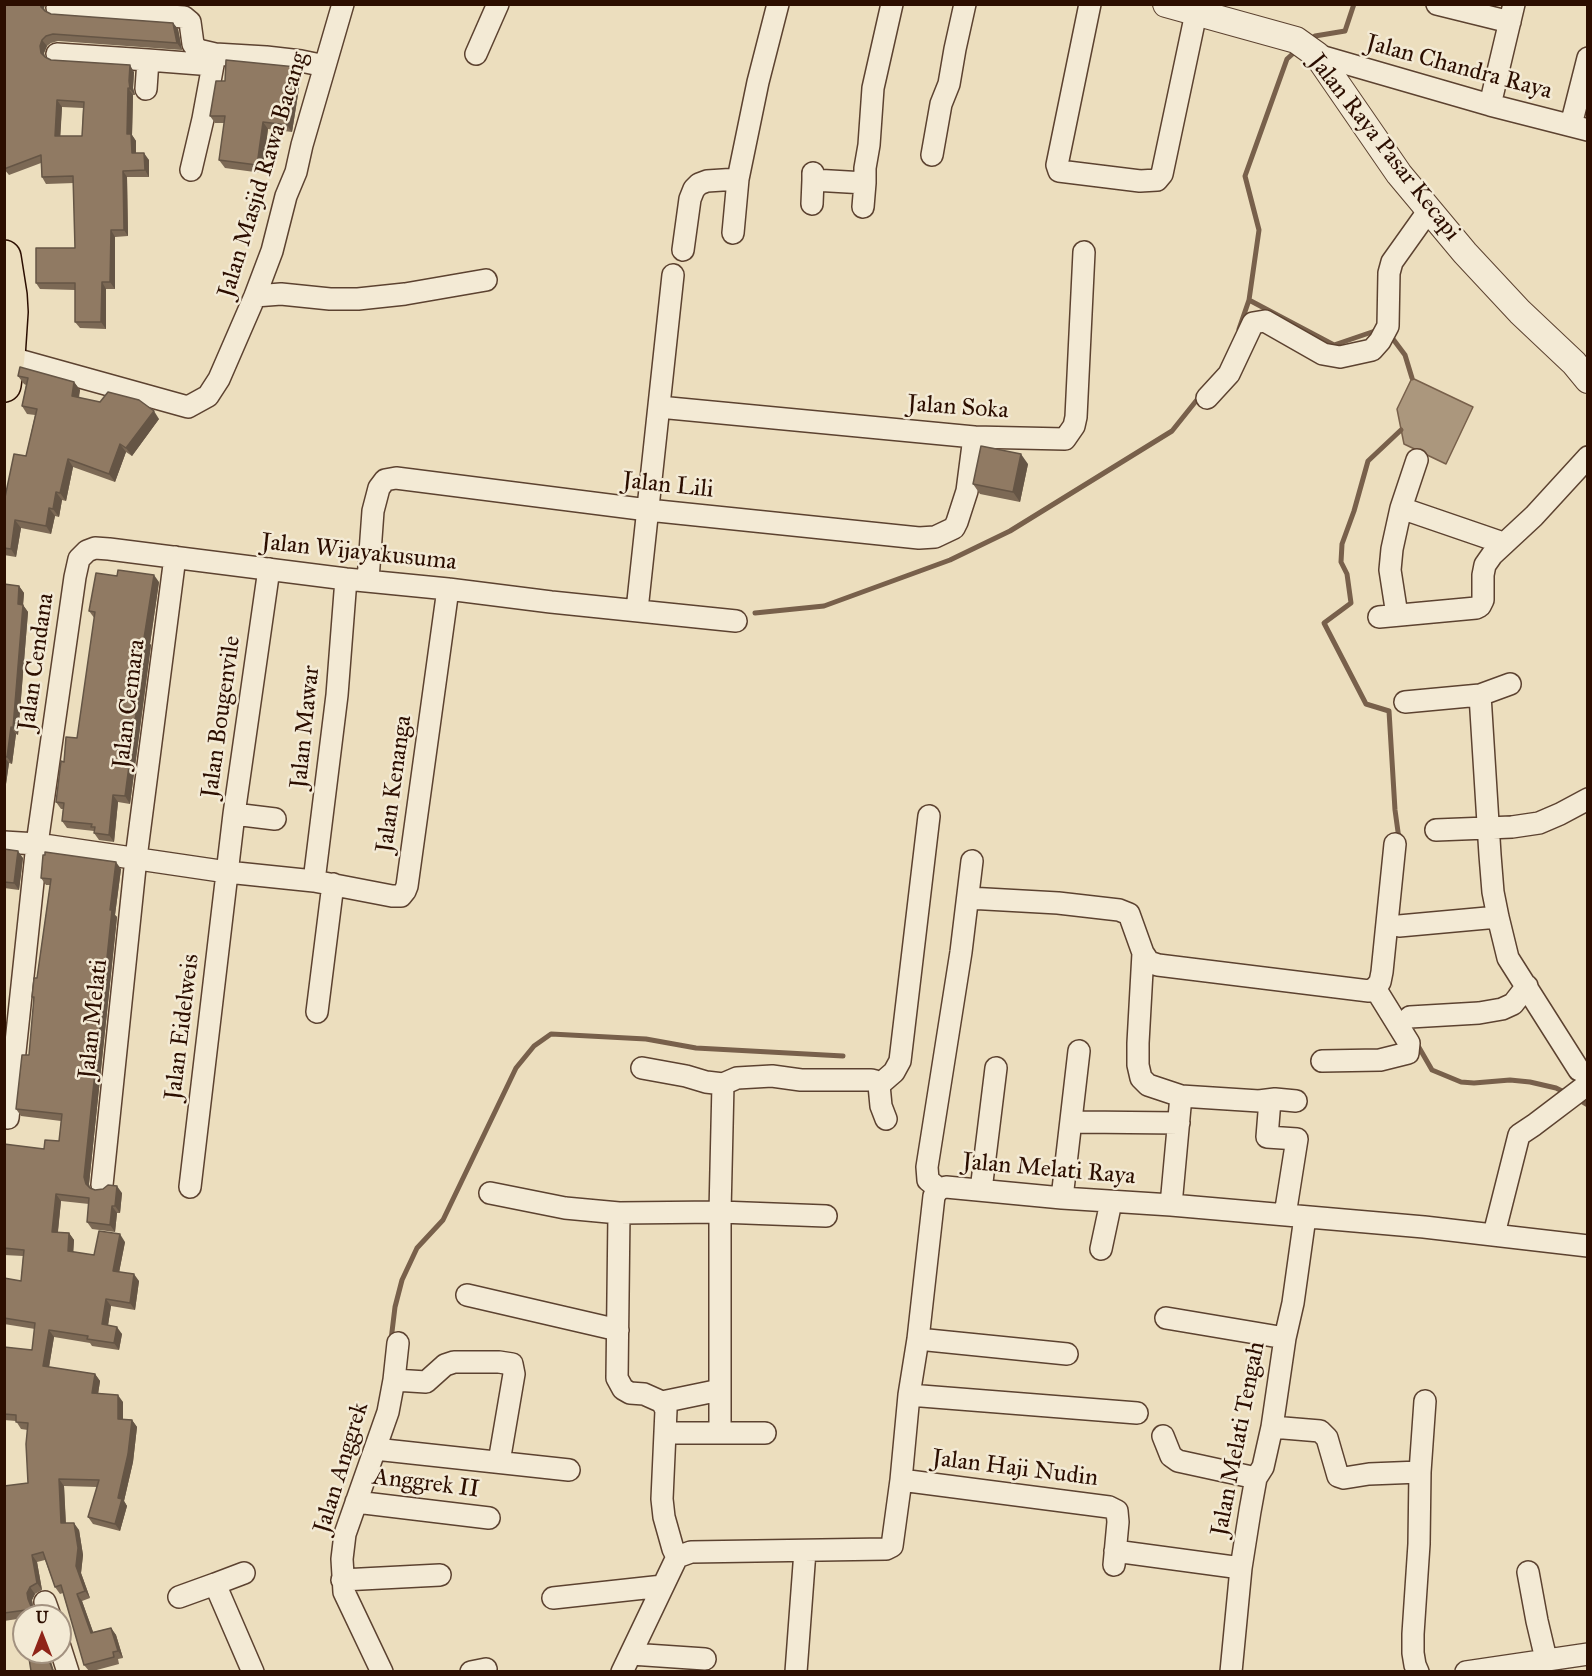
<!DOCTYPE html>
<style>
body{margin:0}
#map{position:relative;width:1592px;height:1676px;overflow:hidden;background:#ecdebe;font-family:"IM FELL Great Primer",serif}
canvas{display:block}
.frame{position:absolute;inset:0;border:6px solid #2c0e00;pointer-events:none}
.north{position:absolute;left:12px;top:1604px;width:60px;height:60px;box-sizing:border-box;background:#f3ead5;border:2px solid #a39280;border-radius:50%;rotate:0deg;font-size:16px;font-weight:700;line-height:24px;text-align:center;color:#2c0e00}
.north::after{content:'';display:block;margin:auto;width:21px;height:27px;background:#8f2418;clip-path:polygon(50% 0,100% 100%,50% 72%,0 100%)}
</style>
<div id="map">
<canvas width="1592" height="1676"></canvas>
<div class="frame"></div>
<div class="north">U</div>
</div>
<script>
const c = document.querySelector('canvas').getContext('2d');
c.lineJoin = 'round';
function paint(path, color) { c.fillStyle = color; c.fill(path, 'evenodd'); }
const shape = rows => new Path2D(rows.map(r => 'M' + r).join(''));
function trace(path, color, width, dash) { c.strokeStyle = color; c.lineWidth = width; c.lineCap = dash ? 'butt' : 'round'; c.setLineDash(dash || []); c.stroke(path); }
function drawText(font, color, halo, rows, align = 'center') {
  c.font = font + ' "IM FELL Great Primer",serif'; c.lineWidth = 5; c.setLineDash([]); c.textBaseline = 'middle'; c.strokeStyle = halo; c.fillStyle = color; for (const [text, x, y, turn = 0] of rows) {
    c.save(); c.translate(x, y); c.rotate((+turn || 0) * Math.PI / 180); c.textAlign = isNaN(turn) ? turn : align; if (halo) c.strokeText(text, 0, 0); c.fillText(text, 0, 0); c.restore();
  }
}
const water = shape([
 [1412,378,1473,407,1446,464,1404,444,1397,409,1412,378]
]);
paint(water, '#ab977d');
trace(water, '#78604b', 1.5);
trace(shape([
 [1310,40,1315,36,1345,31,1354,4],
 [1249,300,1334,345,1375,331,1378,332],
 [1239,329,1249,300,1259,230,1245,176,1287,59,1298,49],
 [1390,335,1405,355,1412,378],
 [755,613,824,606,950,560,1010,531,1172,431,1200,396],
 [1399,839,1395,810,1389,711,1366,704,1324,623,1351,603,1347,574,1341,562,1342,544,1354,511,1368,461,1401,430],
 [1417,1044,1432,1070,1461,1082,1474,1083,1510,1080,1530,1082,1556,1088,1568,1094],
 [1576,1098,1588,1105],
 [391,1340,395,1307,402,1280,417,1248,443,1220,516,1068,534,1046,551,1034,646,1039,696,1048,843,1056]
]), '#78604b', 5);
const minor = shape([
 [1090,4,1057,165,1059,171,1140,181,1157,180,1162,174,1196,13],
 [1437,4,1510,22],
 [57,8,184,17,190,22,193,44,198,50,215,54,266,57,301,61,325,66],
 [57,54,148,60],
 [476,54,498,4],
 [1317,55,1490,105,1588,130],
 [146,89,148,60,213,65],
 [1490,105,1514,4],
 [1571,125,1588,58],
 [932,155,941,104,949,84,955,49,965,4],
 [191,170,203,119,215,54],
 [813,173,813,180,865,183,865,168,869,145,873,88,892,4],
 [812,204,813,180],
 [863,207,865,183],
 [733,233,738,179,758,82,778,4],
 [683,250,690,199,694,189,699,184,707,181,738,179],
 [255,296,281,294,330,299,358,299,405,294,486,280],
 [8,357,188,407,208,396,219,379,255,296,272,251,286,196,296,172,302,145,343,4],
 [1207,398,1229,374,1253,323,1265,321,1323,354,1340,357,1372,350,1380,341,1388,326,1389,273,1392,262,1429,210],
 [659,407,974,437,1065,439,1074,426,1076,417,1084,252],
 [1401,508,1417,460],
 [368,580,373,511,379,488,385,480,396,478,648,510,919,538,935,537,954,528,957,522,967,491,974,437],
 [637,610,673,275],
 [1397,615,1390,570,1392,549,1401,508,1503,543],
 [1379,617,1476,608,1480,606,1483,600,1483,575,1485,565,1492,555,1534,516,1588,457],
 [1510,684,1480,695,1490,855,1493,892,1498,917,1508,958,1579,1070],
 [1405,702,1480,695],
 [234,814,275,819],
 [1436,830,1512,827,1539,823,1560,814,1588,799],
 [4,842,37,844,227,872,314,881,392,896,401,896,405,891,407,886,448,589],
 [314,881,337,695,346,579],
 [968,898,1058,903,1119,910,1129,914,1143,953,1149,962,1158,965,1369,991,1375,988,1380,982,1382,972,1395,844],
 [1399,926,1498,917],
 [1143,953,1138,1043,1138,1065,1141,1078,1148,1085,1181,1096],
 [317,1012,333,884],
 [1410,1017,1479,1013,1502,1009,1513,1004,1527,986],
 [1322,1061,1380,1060,1408,1053,1409,1043,1375,988],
 [642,1068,686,1076,706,1082,723,1084,737,1078,772,1076,801,1080,871,1080,875,1081,879,1085,881,1106,886,1119],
 [879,1085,894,1072,900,1061,929,816],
 [1270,1100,1267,1137,1297,1139,1285,1215],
 [8,1118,37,844,75,577,79,559,87,551,95,548,109,549,346,579,448,589,551,602,736,621],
 [1080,1122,1179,1123],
 [102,1185,136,858,175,557],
 [190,1187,234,814,269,569],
 [939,1189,928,1180,927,1167,961,952,972,861],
 [981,1190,996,1068],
 [490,1193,565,1208,619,1213,720,1212,826,1216],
 [1062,1198,1079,1051],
 [1171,1205,1181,1096,1259,1101,1275,1099,1296,1101],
 [619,1213,617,1378,623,1389,630,1393,644,1394,662,1402,666,1410,662,1499,664,1517,673,1549,677,1557],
 [1494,1234,1519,1135,1534,1125,1588,1084],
 [1101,1249,1111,1202],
 [467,1295,618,1330],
 [1166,1318,1285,1338],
 [918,1339,1067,1354],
 [394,1380,426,1382,445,1365,454,1362,499,1362,512,1364,514,1374,499,1462],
 [909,1395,1137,1413],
 [662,1402,720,1390],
 [1272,1427,1320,1431,1327,1438,1338,1476,1344,1478,1369,1474,1420,1472],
 [665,1433,765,1433],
 [720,1433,720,1212,723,1084],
 [1163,1436,1171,1456,1178,1461,1256,1478],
 [375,1449,569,1470],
 [901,1480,1109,1507,1117,1511,1118,1522,1114,1565],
 [356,1502,489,1518],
 [1115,1551,1241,1568],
 [677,1557,691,1552,886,1549,892,1546,901,1480,909,1395,918,1339,934,1196,939,1189,946,1187,1062,1198,1171,1205,1424,1227,1588,1246],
 [1528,1572,1537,1621,1546,1659],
 [342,1580,440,1575],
 [215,1584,244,1573],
 [179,1597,215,1584,253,1672],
 [553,1598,663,1586],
 [45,1602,50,1616],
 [60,1647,68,1672],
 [631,1654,705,1659],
 [382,1672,344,1592,342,1559,345,1534,388,1412,394,1380,398,1343],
 [471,1672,486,1669],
 [622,1672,677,1557],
 [796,1672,805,1551],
 [1231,1672,1241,1568,1250,1511,1256,1478,1263,1467,1272,1427,1285,1338,1293,1303,1305,1217],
 [1418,1672,1415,1665,1413,1653,1413,1634,1419,1544,1420,1472,1425,1401],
 [1466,1672,1588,1654]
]);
const tertiary = shape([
 [1166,4,1296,40,1317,55,1399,174,1465,253,1520,312,1574,363,1588,380]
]);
const primary = shape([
 [4,257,10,295,11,312,8,357,4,385]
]);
trace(minor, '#5c4230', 24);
trace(tertiary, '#5c4230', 28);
trace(primary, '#2c0e00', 36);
trace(minor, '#f3ead5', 21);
trace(tertiary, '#f3ead5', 26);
trace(primary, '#ecdebe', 33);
paint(shape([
 [4,4,45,4,44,8,45,12,51,14,173,23,178,29,182,50,58,41,51,43,47,46,44,53,45,58,51,60,134,72,133,88,135,95,133,95,132,135,136,141,136,153,149,160,149,177,127,177,128,236,115,237,115,289,106,289,106,329,80,328,75,322,75,290,40,289,36,283,75,248,74,183,46,184,42,177,41,163,9,175,4,169],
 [62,107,83,108,82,136,60,136],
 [301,74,301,82,300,82,292,132,268,129,262,173,225,168,219,160,224,123,215,123,210,116,225,81],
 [18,376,74,382,80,390,79,398,159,419,132,456,126,452,115,482,73,467,66,501,62,500,59,517,55,516,51,534,21,528,16,557,4,555,4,502,26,456,35,415,27,414,22,406,26,385,24,384],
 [1028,464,1020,502,980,494,973,484],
 [159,582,150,644,151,645,130,804,118,802,114,842,99,840,94,833,94,831,67,828,62,821,63,809,61,809,56,802,64,762,77,738,95,619,89,611],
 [4,584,19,586,24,593,23,605,28,612,18,735,16,734,12,764,9,763,4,798],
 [4,849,23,858,19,890,4,888],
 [121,869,115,915,117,917,89,1184,90,1189,95,1190,122,1193,120,1213,117,1213,115,1232,92,1229,87,1222,89,1204,61,1201,58,1232,69,1233,74,1240,73,1252,94,1255,125,1242,119,1272,139,1281,135,1310,111,1306,108,1325,122,1334,119,1350,92,1346,90,1343,54,1337,49,1367,95,1374,100,1381,98,1394,123,1402,123,1419,132,1420,137,1427,133,1462,124,1501,127,1506,120,1531,93,1524,88,1517,97,1487,64,1486,66,1523,79,1530,83,1555,81,1573,90,1598,82,1601,93,1632,111,1628,116,1635,123,1658,118,1659,119,1664,93,1671,89,1671,84,1665,63,1593,60,1594,55,1587,45,1560,37,1562,42,1590,35,1594,32,1600,33,1606,37,1616,24,1616,24,1618,4,1621,4,1486,28,1483,28,1430,21,1429,16,1421,4,1420,4,1347,32,1350,35,1329,4,1324,4,1278,21,1281,23,1256,4,1255,4,1144,44,1149,59,1141,61,1121,21,1116,16,1109,29,1055,34,1000,32,997,37,978,50,885,46,885,41,878]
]), '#7c6955');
paint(shape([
 [40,4,45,4,44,8,46,14,41,7],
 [173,23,178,29,182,50,177,43],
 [42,40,47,46,44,53,46,60,41,53,40,46],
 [130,65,134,72,133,88,135,95,130,89,129,81],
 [296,67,301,74,301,82,296,74],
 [295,74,300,82,292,132,287,125],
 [128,88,133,95,132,135,136,141,136,160,132,153,127,134],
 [57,100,62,107,60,143,55,136],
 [263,122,268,129,262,173,257,165],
 [144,153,149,160,149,177,145,170],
 [123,171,127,177,128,236,124,230],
 [111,230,115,237,115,289,110,282],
 [102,282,106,289,106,329,101,322],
 [74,382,80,390,77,404,72,396],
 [154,411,159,419,132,456,126,448],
 [120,444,126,452,115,482,109,474],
 [1021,454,1028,464,1020,502,1013,492],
 [68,459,73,467,66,501,60,493],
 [56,492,62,500,59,517,53,509],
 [49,508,55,516,51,534,46,526],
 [15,520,21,528,16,557,11,549],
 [154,575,159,582,150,644,151,645,130,804,125,796,144,638],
 [19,586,24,593,23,605,28,612,18,735,13,728],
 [11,727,16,734,12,764,7,757],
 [4,757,9,763,4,798],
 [113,795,118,802,114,842,109,835],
 [18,851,23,858,19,890,14,883],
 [116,862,121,869,115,915,117,917,89,1184,91,1191,86,1184,84,1177,110,910],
 [117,1186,122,1193,120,1213,115,1206],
 [56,1194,61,1201,57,1239,52,1232],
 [112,1206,117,1213,115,1232,110,1225],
 [69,1233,74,1240,73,1258,68,1251],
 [120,1234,125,1242,118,1278,113,1271],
 [134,1274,139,1281,135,1310,130,1303],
 [106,1299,111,1306,107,1332,102,1324],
 [117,1327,122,1334,119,1350,114,1343],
 [49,1330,54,1337,48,1373,43,1366],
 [95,1374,100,1381,97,1401,92,1393],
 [118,1395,123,1402,123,1426,118,1419],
 [132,1420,137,1427,133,1462,124,1501,127,1506,120,1531,115,1524,118,1498],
 [59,1479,64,1486,66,1530,61,1523],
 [74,1523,79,1530,83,1555,81,1573,90,1598,85,1591,76,1566],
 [32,1555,37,1562,42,1590,37,1583],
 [30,1587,35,1594,32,1600,33,1606,37,1616,35,1616,28,1599,27,1593],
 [77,1594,82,1601,96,1640,91,1633],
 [111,1628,116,1635,123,1658,118,1651],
 [46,1652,48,1652,54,1671,53,1671,51,1669]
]), '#655545');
const building = shape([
 [4,4,40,4,41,7,45,11,51,14,173,23,177,43,53,34,46,36,42,40,40,46,41,53,45,57,51,60,130,65,129,81,130,89,128,88,127,134,131,134,132,153,144,153,145,170,123,171,124,230,111,230,110,282,102,282,101,322,75,322,75,283,36,283,36,248,75,248,73,176,42,177,41,155,4,169,4,4],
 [57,100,84,102,82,136,55,136,57,100],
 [226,60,296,67,296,74,295,74,287,125,263,122,257,165,219,160,225,116,210,116,216,81,225,81,226,60],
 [20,367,74,382,72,396,100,402,108,392,139,400,154,411,126,448,120,444,109,474,68,459,60,493,56,492,53,509,49,508,46,526,15,520,11,549,4,548,4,502,14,454,26,456,37,409,22,406,28,378,18,376,20,367],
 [981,446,1021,454,1013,492,973,484,981,446],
 [118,570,154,575,144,638,146,638,125,796,113,795,109,835,94,833,95,827,91,827,92,824,62,821,64,803,56,802,61,761,64,762,66,737,77,738,95,612,89,611,96,573,117,576,118,570],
 [4,584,19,586,18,604,23,605,13,728,11,727,7,757,4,756,4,584],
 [4,849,18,851,14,883,4,882,4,849],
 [45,852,116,862,110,910,112,910,84,1177,86,1184,90,1188,95,1190,103,1189,108,1185,117,1186,115,1206,112,1206,110,1225,87,1222,89,1198,56,1194,52,1232,69,1233,68,1251,94,1255,99,1231,120,1234,113,1271,134,1274,130,1303,106,1299,102,1324,117,1327,114,1343,87,1339,88,1336,49,1330,43,1366,95,1374,92,1393,118,1395,118,1419,132,1420,128,1454,118,1498,122,1499,115,1524,88,1517,99,1480,59,1479,61,1523,74,1523,78,1548,76,1566,85,1591,77,1594,91,1633,111,1628,118,1651,113,1652,114,1657,84,1665,61,1585,55,1587,43,1552,32,1555,37,1583,30,1587,27,1593,28,1599,35,1616,27,1616,26,1610,4,1613,4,1486,28,1483,26,1444,28,1423,16,1422,16,1415,4,1414,4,1347,32,1350,35,1323,4,1318,4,1278,21,1281,24,1250,4,1248,4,1144,44,1149,45,1140,59,1141,62,1114,16,1109,22,1055,29,1055,34,997,32,997,34,978,37,978,51,879,41,878,43,855,45,855,45,852],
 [28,1652,46,1652,53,1671,31,1671,28,1652]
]);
paint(building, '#907a63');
trace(building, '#655545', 1.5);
drawText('24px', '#2c0e00', '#f3ead5', [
 ["Jalan Chandra Raya",1459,68,15],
 ["Jalan Raya Pasar Kecapi",1384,148,52],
 ["Jalan Masjid Rawa Bacang",264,175,-73],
 ["Jalan Soka",958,408,4],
 ["Jalan Lili",668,486,6],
 ["Jalan Wijayakusuma",359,553,6],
 ["Jalan Cendana",37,662,-82],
 ["Jalan Cemara",130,704,-83],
 ["Jalan Bougenvile",222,717,-82],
 ["Jalan Mawar",306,727,-84],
 ["Jalan Kenanga",395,784,-82],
 ["Jalan Melati",94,1019,-84],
 ["Jalan Eidelweis",183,1027,-83],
 ["Jalan Melati Raya",1049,1170,5],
 ["Jalan Melati Tengah",1239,1439,-79],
 ["Jalan Anggrek",342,1468,-73],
 ["Jalan Haji Nudin",1015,1469,7],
 ["Anggrek II",426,1484,7]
]);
</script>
